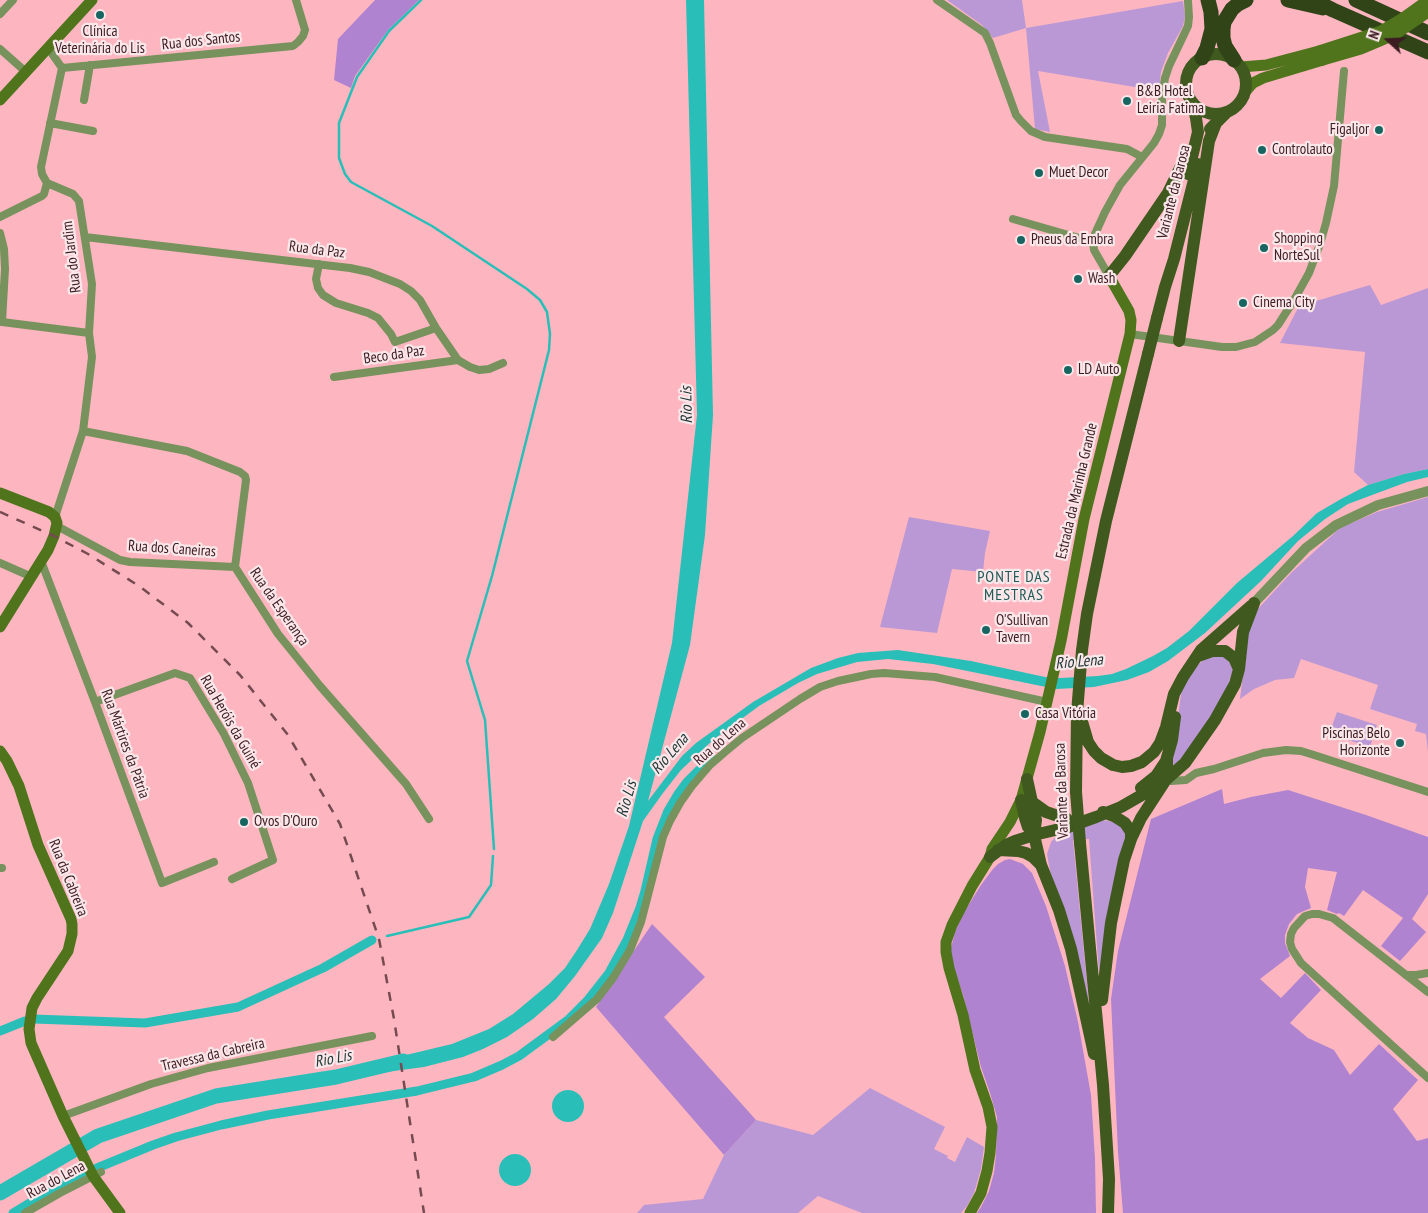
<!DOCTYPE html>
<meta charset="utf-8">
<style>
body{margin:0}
#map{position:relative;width:1428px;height:1213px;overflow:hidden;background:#fdb6c0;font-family:"PT Sans Narrow",sans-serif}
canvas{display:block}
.north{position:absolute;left:1363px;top:15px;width:50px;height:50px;-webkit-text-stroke:4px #fae7ea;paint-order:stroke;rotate:290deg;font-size:14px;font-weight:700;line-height:20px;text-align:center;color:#3c1b21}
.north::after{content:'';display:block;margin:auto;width:18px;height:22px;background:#3c1b21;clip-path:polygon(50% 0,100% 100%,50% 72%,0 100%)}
</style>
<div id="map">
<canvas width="1428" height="1213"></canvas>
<div class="north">N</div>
</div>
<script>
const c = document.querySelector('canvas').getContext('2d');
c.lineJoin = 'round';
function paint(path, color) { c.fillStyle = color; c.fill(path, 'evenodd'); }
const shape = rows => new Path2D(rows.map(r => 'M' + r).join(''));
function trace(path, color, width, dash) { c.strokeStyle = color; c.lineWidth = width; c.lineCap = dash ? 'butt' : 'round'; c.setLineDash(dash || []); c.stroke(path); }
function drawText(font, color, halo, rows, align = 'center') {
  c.font = font + ' "PT Sans Narrow",sans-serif'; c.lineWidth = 4.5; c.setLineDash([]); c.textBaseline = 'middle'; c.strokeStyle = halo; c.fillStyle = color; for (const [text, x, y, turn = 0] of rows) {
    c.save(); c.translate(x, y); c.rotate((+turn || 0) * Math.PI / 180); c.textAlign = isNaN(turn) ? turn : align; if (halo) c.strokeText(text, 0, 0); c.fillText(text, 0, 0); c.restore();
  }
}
paint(shape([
 [947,0,1022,0,1026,28,1183,1,1185,16,1183,26,1168,53,1161,72,1159,91,1038,71,1050,132,1035,129,1026,28,993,38,982,25],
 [1370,285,1381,305,1428,288,1428,469,1404,474,1368,485,1354,472,1365,352,1280,343,1299,306],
 [1428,497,1428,752,1426,734,1415,731,1417,724,1370,709,1378,685,1301,659,1294,678,1275,680,1254,689,1240,699,1248,632,1256,611,1291,573,1340,528,1377,512],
 [909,517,990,531,985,553,983,572,952,569,937,633,880,627],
 [1208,655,1226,656,1233,669,1225,695,1187,752,1171,770,1181,694,1184,684,1198,665],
 [1337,712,1377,725,1370,747,1329,734],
 [1102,820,1115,822,1120,825,1126,833,1099,973,1089,839,1073,840,1089,1004,1050,871,1047,854,1051,842,1059,833],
 [870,1088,945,1127,934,1149,948,1156,947,1158,955,1162,967,1137,984,1147,981,1169,974,1193,967,1206,961,1213,862,1213,818,1196,798,1213,637,1213,644,1205,703,1199,724,1155,756,1120,813,1135]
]), '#ba98d5');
paint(shape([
 [375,0,419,0,388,30,355,76,351,88,334,80,338,39],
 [1222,789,1224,804,1251,797,1288,790,1366,815,1428,837,1428,894,1412,919,1426,932,1400,961,1381,946,1403,918,1363,890,1344,916,1339,913,1337,914,1327,910,1337,872,1308,868,1305,887,1311,908,1297,914,1289,924,1285,935,1285,943,1290,956,1260,979,1281,998,1305,973,1321,990,1290,1023,1308,1038,1334,1050,1350,1075,1379,1044,1418,1080,1393,1109,1417,1141,1428,1138,1428,1213,1123,1213,1118,1152,1111,999,1118,951,1151,819],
 [1010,859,1023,864,1032,873,1046,906,1065,966,1078,1022,1091,1095,1095,1159,1096,1213,977,1213,981,1207,989,1191,994,1173,996,1155,997,1117,990,1093,981,1067,963,995,954,968,950,952,955,932,963,914,981,885,993,869,998,864,1005,860],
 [652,924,705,977,664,1017,756,1120,724,1155,596,1007]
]), '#af83d0');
paint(shape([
 [686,0,704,0,713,415,705,535,690,645,648,801,682,756,696,743,753,702,811,668,838,658,858,653,898,650,971,661,1045,677,1060,678,1098,676,1112,674,1126,669,1153,656,1167,648,1189,631,1237,583,1293,536,1317,513,1341,499,1368,485,1404,474,1428,469,1428,477,1407,482,1348,504,1325,519,1298,541,1261,581,1205,633,1168,661,1149,672,1127,680,1094,687,1056,689,933,664,888,659,857,662,817,674,798,683,759,706,713,740,681,770,663,793,643,821,613,913,602,938,575,976,556,999,533,1019,507,1037,483,1049,463,1057,424,1067,386,1072,383,1070,382,1064,385,1060,452,1044,489,1029,513,1014,549,984,565,968,577,950,590,929,609,884,629,826,672,643,697,415],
 '552 1106a16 16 0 1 1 32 0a16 16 0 1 1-32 0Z',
 '499 1170a16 16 0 1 1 32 0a16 16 0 1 1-32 0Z'
]), '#29bfb8');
trace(shape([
 [421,0,389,31,357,77,339,123,339,158,345,174,351,182,432,226,527,289,540,300,547,312,550,334,549,350,492,576,467,661,485,720,494,849],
 [387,936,469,917,491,885,493,856]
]), '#29bfb8', 2.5);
trace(shape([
 [34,1019,145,1023,238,1007,323,968,372,940],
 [0,1031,25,1021],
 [97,1168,153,1145,176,1137,221,1125,268,1115,417,1091,474,1077,502,1065,519,1056,568,1020,587,1001,609,973,627,940,640,908,645,891,657,839,668,811,678,794,687,782,711,758],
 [13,1213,56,1187,85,1173]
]), '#29bfb8', 9);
trace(shape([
 [0,1193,98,1136,216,1096,336,1077,403,1061]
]), '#29bfb8', 15);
trace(shape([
 [937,0,985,33,990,43,1016,115,1021,121,1031,131,1045,137,1127,149,1142,157],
 [0,14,13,0],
 [48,48,62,68,41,167,42,174,47,183,73,194,79,201,92,284,89,333,92,357,83,431,55,517],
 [0,49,26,72],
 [62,68,293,46,298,42,303,36,305,30,296,0],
 [84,100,90,65],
 [50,123,93,131],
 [0,217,42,196,44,194,47,183],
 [1013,219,1093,242],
 [0,233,4,249,5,269,2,322,0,322],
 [85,237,350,268,369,272,400,284,411,291,420,300,436,328,458,360,470,367,479,370,489,369,503,363],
 [319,264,316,279,318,288,323,295,336,303,368,313,378,318,391,334,395,342,436,328],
 [1109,276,1094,250,1093,242,1095,234,1105,212,1120,185,1154,143,1159,134,1162,125,1162,96,1165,78,1169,66,1188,26,1189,17,1188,1],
 [2,322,89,333],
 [1130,334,1222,347,1236,347,1255,342,1273,330,1278,325,1294,300,1309,273,1320,244,1326,223,1334,186,1344,71],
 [334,377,458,360],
 [83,431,187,451,240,472,245,476,246,480,235,567,278,634,320,686,406,784,429,819],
 [57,526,120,560,130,562,235,567],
 [41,561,95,702,162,883,214,862],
 [0,563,32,577],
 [95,702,175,673,190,678,224,734,248,783,273,860,232,879],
 [1167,778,1171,781,1186,780,1196,773,1214,769,1263,753,1286,750,1301,751,1314,755,1428,792],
 [0,868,2,868],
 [1406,975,1416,975,1428,973],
 [1428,992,1333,918,1319,914,1312,914,1305,916,1294,928,1291,934,1290,942,1292,949,1301,963,1428,1078],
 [553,1037,597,999,613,978,630,950,641,922,663,837,670,821,680,803,692,786,710,765,725,752,742,738,800,699,820,687,838,681,871,674,884,673,935,677,1047,702],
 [63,1116,151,1084,208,1068,372,1036],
 [25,1213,60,1193,101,1172]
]), '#78925d', 8);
trace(shape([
 [1254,603,1306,548,1336,525,1378,505,1428,491]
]), '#78925d', 10);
trace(shape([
 [1241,67,1266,65,1319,51],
 [1246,91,1253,83,1263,78,1323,60],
 [0,100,92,0],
 [0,493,49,512,55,517,57,523,54,536,48,550,0,627],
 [0,751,7,761,19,786,38,845,71,919,72,924,72,934,68,951,37,998,32,1008,29,1029,31,1043,63,1116,93,1176,120,1213],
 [970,1213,981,1193,987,1171,990,1153,992,1127,988,1107,975,1070,963,1015,949,968,946,952,946,942,952,925,972,886,990,857,992,849,1010,822,1021,800,1040,732,1061,641,1084,519,1130,334,1131,320,1129,311,1109,276]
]), '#50741c', 11);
trace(shape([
 '1186 84a30 30 0 1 1 60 0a30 30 0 1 1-60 0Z',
 [1210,129,1227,112],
 [1188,174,1198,132,1196,118,1192,103],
 [1109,276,1125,256,1168,193,1187,154],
 [1157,318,1165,287,1174,259,1198,164],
 [1179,341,1209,141,1216,123],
 [1198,656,1212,651,1225,651,1234,658,1239,669],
 [1081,718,1088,742,1094,751,1101,758,1113,765,1122,767,1131,766,1142,762,1154,752,1160,743,1166,727,1174,694,1183,677,1201,650,1251,606],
 [1027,779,1036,820,1034,835],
 [1141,788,1156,776,1166,761,1172,740,1175,717],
 [1076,792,1077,713,1082,650,1087,614,1106,521,1148,354],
 [1021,800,1025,818,1028,827,1034,835,1041,865,1059,910,1071,949,1094,1054],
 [1032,802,1046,812,1067,819],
 [1103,812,1114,816,1125,823,1131,832,1131,839],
 [1080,843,1103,1085,1109,1179,1108,1213],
 [998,850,1018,851,1026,853,1033,857,1041,865],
 [990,857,1006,845,1015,841,1034,835,1068,827,1096,817,1121,807,1161,784,1185,763,1215,720,1235,684,1239,669,1243,632,1254,603],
 [1102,1000,1111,923,1124,860,1131,839,1141,818,1167,778,1167,758]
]), '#40591e', 12);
trace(shape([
 [1288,0,1323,8],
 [1313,0,1333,10,1428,52],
 [1356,0,1428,33],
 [1202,58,1207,48,1212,29,1211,12,1208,0],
 [1234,60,1225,46,1223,38,1223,29,1224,22,1232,9,1238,4,1246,0]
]), '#304418', 15);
trace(shape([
 [0,512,54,536,88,554,139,586,188,623,240,675,288,735,340,824,379,939,394,1019,424,1213]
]), '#764a51', 2.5, [9, 9]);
trace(shape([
 [1319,51,1381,31,1403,18,1428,0],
 [1323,60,1361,49,1380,41,1396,34,1428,12]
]), '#50741c', 11);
trace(shape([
 [1148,354,1157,318],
 [1076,792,1080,843]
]), '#40591e', 12);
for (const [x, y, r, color] of [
 [100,15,5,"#176560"],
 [1127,101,5,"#176560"],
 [1379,130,5,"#176560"],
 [1262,150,5,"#176560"],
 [1039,173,5,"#176560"],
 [1021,240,5,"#176560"],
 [1264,248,5,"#176560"],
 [1078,279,5,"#176560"],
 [1243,303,5,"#176560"],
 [1068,370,5,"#176560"],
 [986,630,5,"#176560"],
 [1025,714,5,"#176560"],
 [1400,743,5,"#176560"],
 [244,822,5,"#176560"]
]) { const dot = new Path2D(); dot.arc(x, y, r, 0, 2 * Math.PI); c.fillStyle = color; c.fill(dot); trace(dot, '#fae7ea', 2); }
drawText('15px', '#3c1b21', '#fae7ea', [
 ["Clínica",100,32,"center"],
 ["Veterinária do Lis",100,49,"center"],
 ["B&B Hotel",1137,92],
 ["Leiria Fatima",1137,109],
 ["Figaljor",1369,130,"right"],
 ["Controlauto",1272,150],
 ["Muet Decor",1049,173],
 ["Shopping",1274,239],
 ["NorteSul",1274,256],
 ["Pneus da Embra",1031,240],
 ["Wash",1088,279],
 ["Cinema City",1253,303],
 ["LD Auto",1078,370],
 ["O'Sullivan",996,621],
 ["Tavern",996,638],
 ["Casa Vitória",1035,714],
 ["Piscinas Belo",1390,734,"right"],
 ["Horizonte",1390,751,"right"],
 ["Ovos D'Ouro",254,822]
], 'left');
drawText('15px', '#3c1b21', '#fae7ea', [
 ["Rua dos Santos",201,41,-6],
 ["Variante da Barosa",1174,192,-76],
 ["Rua da Paz",317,250,7],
 ["Rua do Jardim",72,257,-97],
 ["Beco da Paz",394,355,-8],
 ["Estrada da Marinha Grande",1077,491,-77],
 ["Rua dos Caneiras",172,549,4],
 ["Rua da Esperança",279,607,55],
 ["Rua Heróis da Guiné",230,722,60],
 ["Rua do Lena",720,742,-41],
 ["Rua Mártires da Pátria",125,744,70],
 ["Variante da Barosa",1062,791,-92],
 ["Rua da Cabreira",68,878,68],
 ["Travessa da Cabreira",213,1055,-13],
 ["Rua do Lena",56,1180,-28]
]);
drawText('italic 16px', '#213937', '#fae7ea', [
 ["Rio Lis",687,405,-91],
 ["Rio Lena",1079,662,-5],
 ["Rio Lena",670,754,-49],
 ["Rio Lis",627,799,-74],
 ["Rio Lis",333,1059,-11]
]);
c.letterSpacing = '1px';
drawText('16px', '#215b58', '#fae7ea', [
 ["PONTE DAS",1014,577],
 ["MESTRAS",1014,595]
]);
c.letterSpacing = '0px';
</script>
